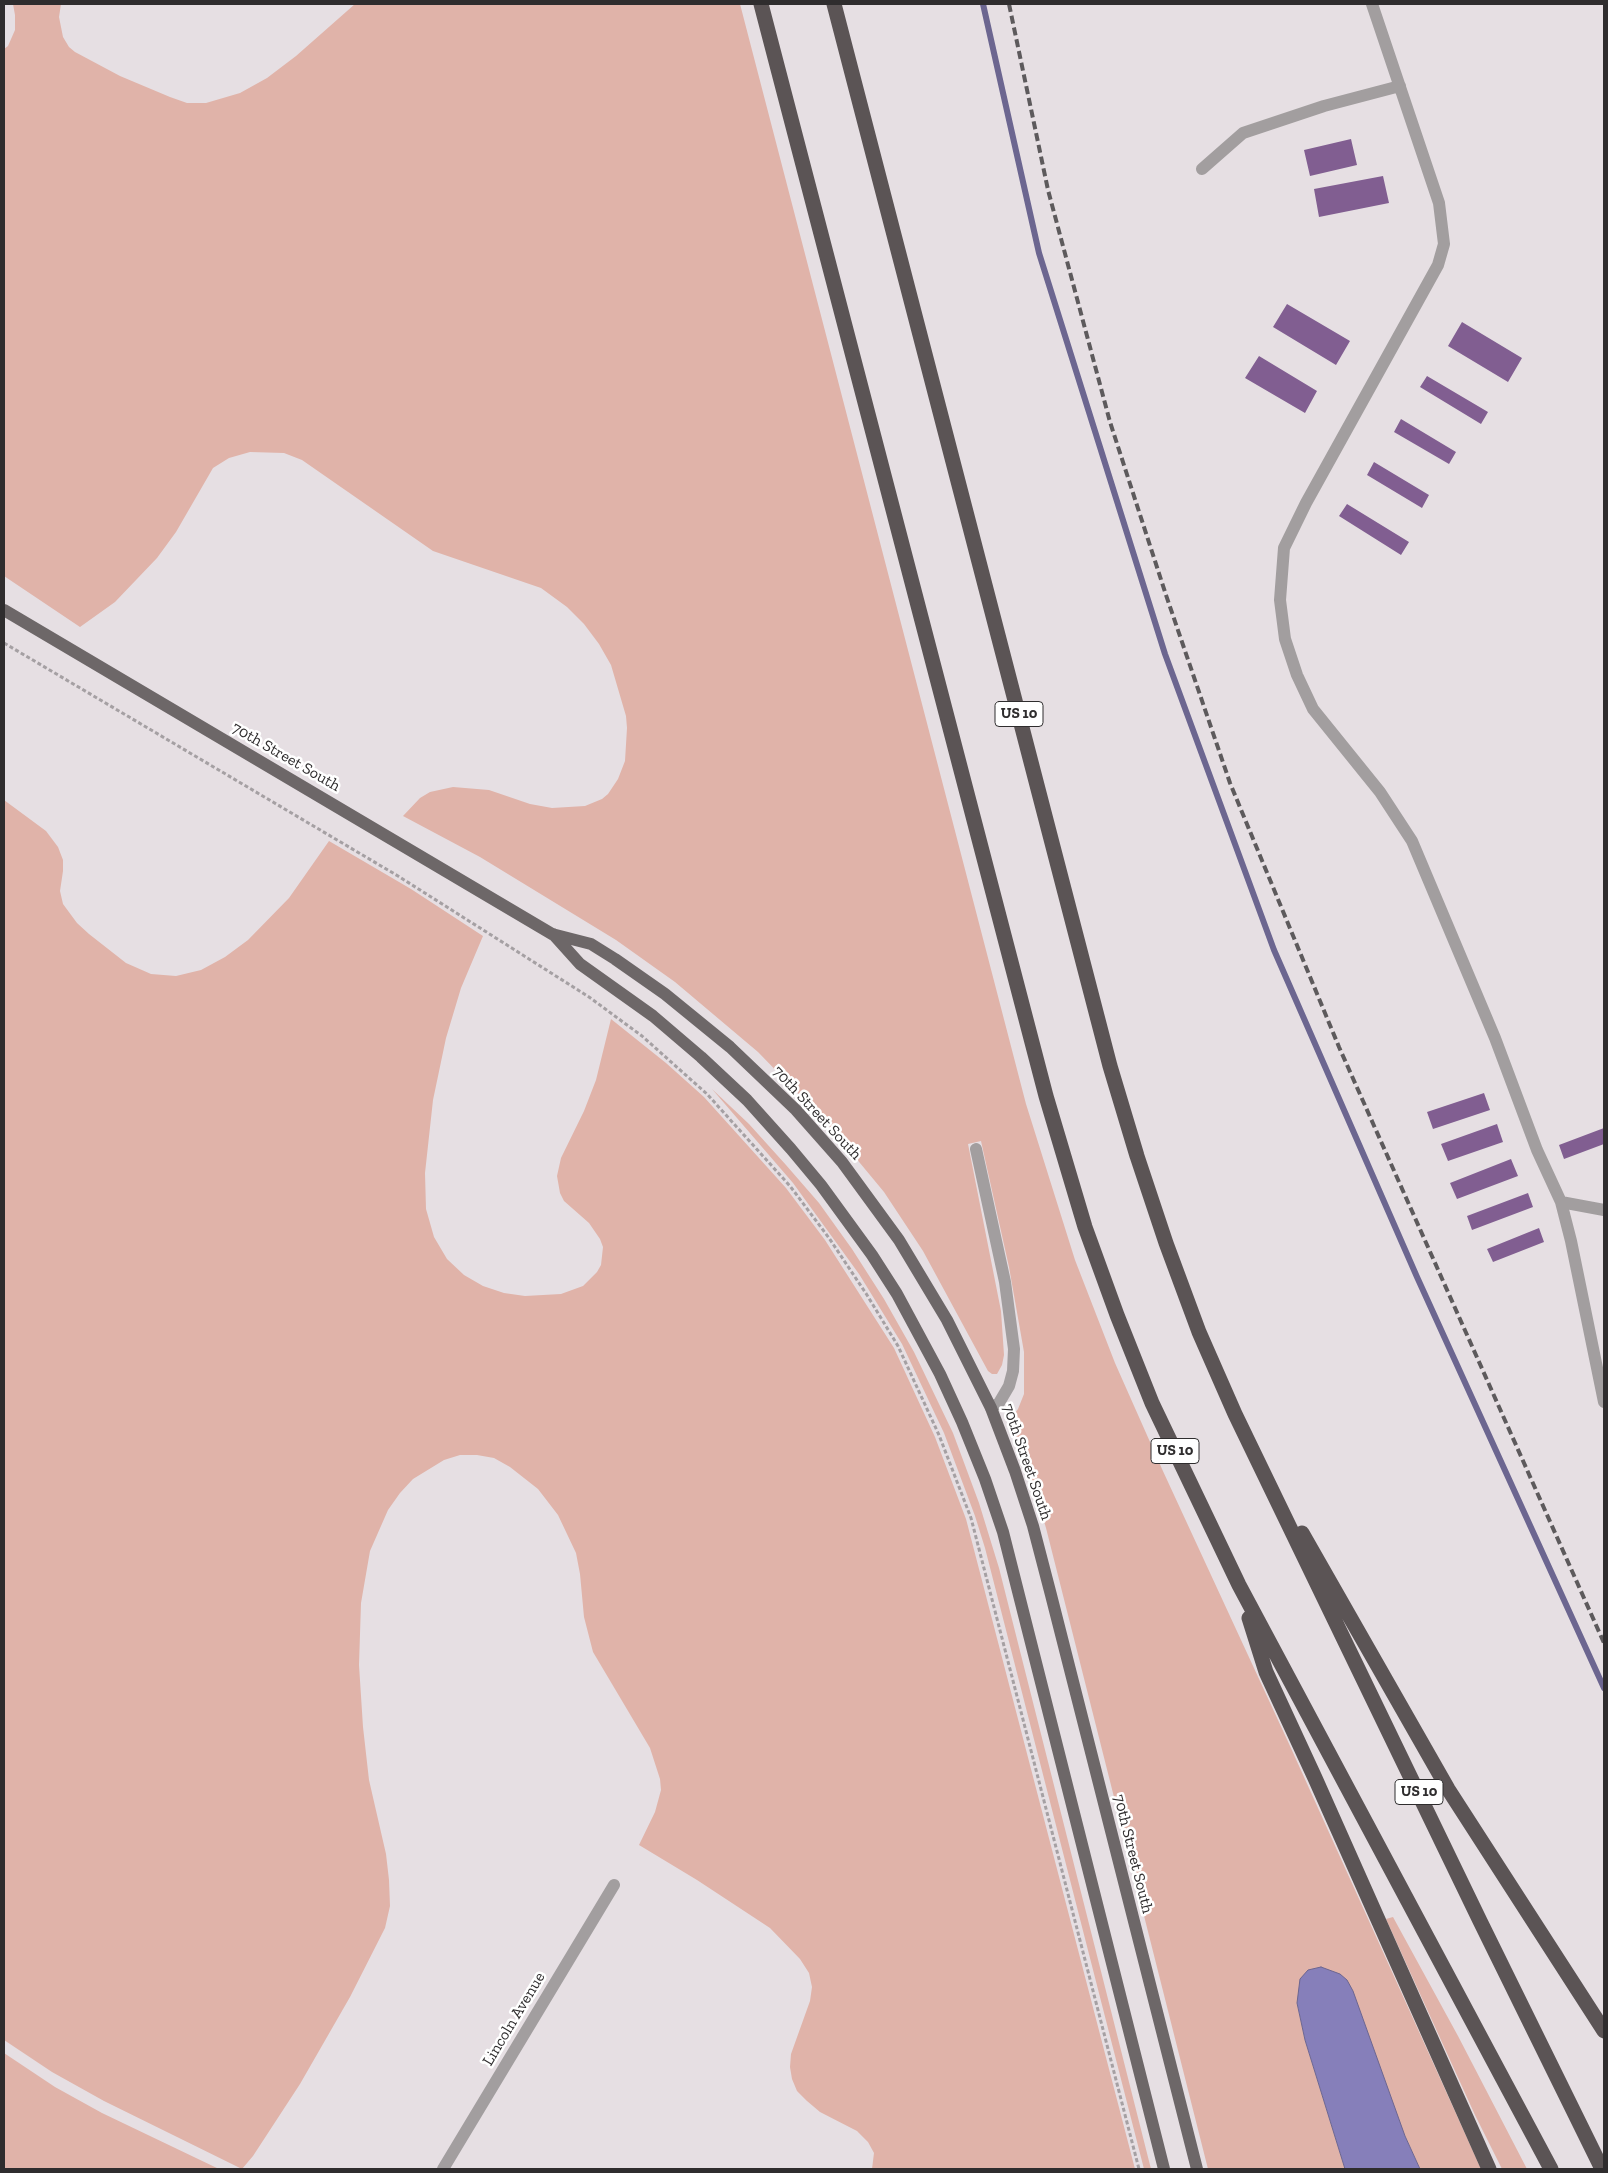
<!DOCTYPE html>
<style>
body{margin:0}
#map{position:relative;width:1608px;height:2173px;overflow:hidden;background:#e6dfe3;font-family:"Zilla Slab",serif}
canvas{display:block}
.frame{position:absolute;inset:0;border:5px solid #2f2d2e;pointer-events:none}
</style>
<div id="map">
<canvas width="1608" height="2173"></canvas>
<div class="frame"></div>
</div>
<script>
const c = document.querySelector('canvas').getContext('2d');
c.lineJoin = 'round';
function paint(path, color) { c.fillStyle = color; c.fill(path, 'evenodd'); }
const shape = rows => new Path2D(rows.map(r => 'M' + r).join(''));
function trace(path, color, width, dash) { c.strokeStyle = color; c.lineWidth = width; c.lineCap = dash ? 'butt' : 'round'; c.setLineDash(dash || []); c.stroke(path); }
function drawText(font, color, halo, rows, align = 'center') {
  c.font = font + ' "Zilla Slab",serif'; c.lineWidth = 5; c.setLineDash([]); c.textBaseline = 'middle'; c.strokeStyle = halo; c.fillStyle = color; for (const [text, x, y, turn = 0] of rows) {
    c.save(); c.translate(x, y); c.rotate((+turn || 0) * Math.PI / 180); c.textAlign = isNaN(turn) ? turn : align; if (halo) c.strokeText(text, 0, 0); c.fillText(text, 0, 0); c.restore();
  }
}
paint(shape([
 [13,4,61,4,59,17,63,37,69,47,75,52,120,76,170,97,187,103,206,103,240,93,267,78,296,56,355,4,740,4,1026,1104,1075,1260,1115,1363,1162,1469,1290,1746,1481,2169,1420,2169,1405,2136,1297,2003,1305,2040,1345,2169,1208,2169,1046,1528,1032,1481,1009,1421,1018,1409,1024,1394,1024,1352,1009,1267,981,1141,968,1144,1001,1311,1004,1355,1002,1365,997,1374,992,1374,988,1371,923,1251,884,1192,826,1122,758,1052,675,982,616,940,480,857,403,816,420,798,430,792,453,787,489,790,530,804,552,808,585,806,602,799,608,794,618,779,625,761,627,728,626,716,611,665,599,644,584,624,567,607,541,588,433,551,302,460,284,453,250,452,229,458,213,468,176,532,157,558,115,602,80,627,4,576,4,49,8,46,15,30,15,15],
 [4,800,46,831,58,847,63,860,63,871,60,891,63,904,77,923,89,934,126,963,151,974,176,976,201,970,225,957,248,940,289,898,329,841,411,889,483,936,461,988,446,1038,433,1100,425,1173,426,1209,434,1237,447,1259,464,1275,483,1286,504,1293,525,1296,561,1294,583,1286,597,1272,601,1265,603,1247,600,1239,589,1223,564,1201,560,1193,557,1176,561,1158,584,1111,596,1080,611,1019,666,1063,704,1097,786,1188,825,1240,894,1348,935,1437,966,1519,1135,2169,872,2169,874,2153,868,2142,857,2131,820,2112,807,2101,797,2091,792,2079,790,2067,791,2054,810,2001,812,1987,809,1973,800,1959,770,1928,697,1880,639,1845,655,1812,661,1790,660,1779,650,1748,593,1652,584,1617,580,1574,576,1553,558,1515,538,1489,510,1467,494,1458,477,1455,460,1455,444,1460,413,1479,400,1493,388,1510,370,1551,361,1603,359,1665,363,1727,369,1780,386,1854,389,1880,390,1906,385,1928,350,1997,300,2084,253,2156,242,2169,104,2101,52,2072,4,2040],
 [712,1089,749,1124,786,1165,819,1203,852,1249,884,1299,914,1352,953,1433,979,1503,999,1568,1151,2169,1144,2169,985,1548,975,1516,944,1433,902,1344,859,1274,793,1183],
 [1393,1917,1458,2036,1527,2169,1502,2169,1475,2115,1386,1919],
 [4,2053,55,2087,102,2113,219,2169,4,2169]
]), '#e0b3a9');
const water = shape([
 [1321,1967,1340,1974,1347,1980,1353,1991,1405,2136,1420,2169,1345,2169,1305,2040,1297,2003,1300,1979,1308,1970,1321,1967]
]);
paint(water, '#867fba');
trace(water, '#6c6690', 1);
trace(shape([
 [983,4,1039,253,1165,654,1274,950,1417,1277,1604,1688]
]), '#6c6690', 6);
paint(shape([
 [1351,139,1357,165,1310,176,1304,150],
 [1383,176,1389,203,1319,217,1314,189],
 [1287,304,1350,341,1336,365,1273,327],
 [1462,322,1522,358,1508,382,1448,346],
 [1259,356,1317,391,1305,413,1245,378],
 [1427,376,1488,412,1481,424,1420,387],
 [1401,419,1456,452,1449,464,1394,432],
 [1374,462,1429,495,1422,508,1367,475],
 [1347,504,1409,542,1401,555,1339,516],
 [1484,1093,1490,1110,1433,1129,1427,1112],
 [1497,1124,1503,1142,1448,1161,1441,1144],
 [1604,1128,1604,1144,1564,1159,1559,1145],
 [1511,1159,1518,1176,1457,1199,1450,1183],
 [1528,1193,1533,1207,1472,1230,1467,1216],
 [1539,1228,1544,1242,1493,1262,1487,1249]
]), '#815e91');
trace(shape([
 [4,643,398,876,589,997,642,1036,707,1094,790,1186,829,1238,867,1295,898,1346,939,1435,971,1518,1139,2169]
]), '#a5a0a3', 3, [4, 2.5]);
trace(shape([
 [1372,4,1439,203,1444,244,1438,265,1306,503,1284,548,1280,600,1285,639,1297,675,1313,709,1380,792,1412,841,1495,1038,1537,1150,1561,1202,1604,1210],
 [1202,169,1243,133,1324,106,1400,86],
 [976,1149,1005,1282,1014,1349,1013,1371,1009,1386,999,1403,991,1408],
 [1561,1202,1571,1241,1604,1402],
 [443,2169,614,1885]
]), '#a29e9f', 12);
trace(shape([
 [4,610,552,934,591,944,615,959,665,994,730,1047,796,1110,842,1162,899,1240,947,1320,991,1408,1015,1471,1033,1526,1051,1595,1197,2169],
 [553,934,580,964,653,1016,701,1057,747,1100,791,1149,821,1185,872,1255,897,1294,940,1374,962,1422,985,1479,1003,1532,1164,2169]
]), '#6d6768', 12);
trace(shape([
 [761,4,1046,1096,1085,1227,1117,1315,1152,1403,1239,1585,1551,2169],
 [834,4,1110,1066,1137,1156,1166,1243,1199,1332,1235,1414,1480,1921,1602,2169],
 [1302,1533,1448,1789,1604,2031],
 [1249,1618,1266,1672,1315,1778,1489,2169]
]), '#5b5455', 15);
trace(shape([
 [1009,4,1048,190,1110,422,1166,595,1230,783,1339,1047,1604,1643]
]), '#5d5a5c', 4, [8, 4]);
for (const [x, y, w] of [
 [1019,714,48],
 [1175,1451,48],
 [1419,1792,48]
]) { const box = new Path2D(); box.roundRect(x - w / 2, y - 12.5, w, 25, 4); c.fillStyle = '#fff'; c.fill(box); trace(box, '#2f2d2e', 1); }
drawText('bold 15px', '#2f2d2e', null, [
 ["US 10",1019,714],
 ["US 10",1175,1451],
 ["US 10",1419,1792]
]);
drawText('16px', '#2f2d2e', '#fff', [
 ["70th Street South",286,757,30],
 ["70th Street South",817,1113,47],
 ["70th Street South",1027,1462,71],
 ["70th Street South",1133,1854,76],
 ["Lincoln Avenue",514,2019,-59]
]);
</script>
